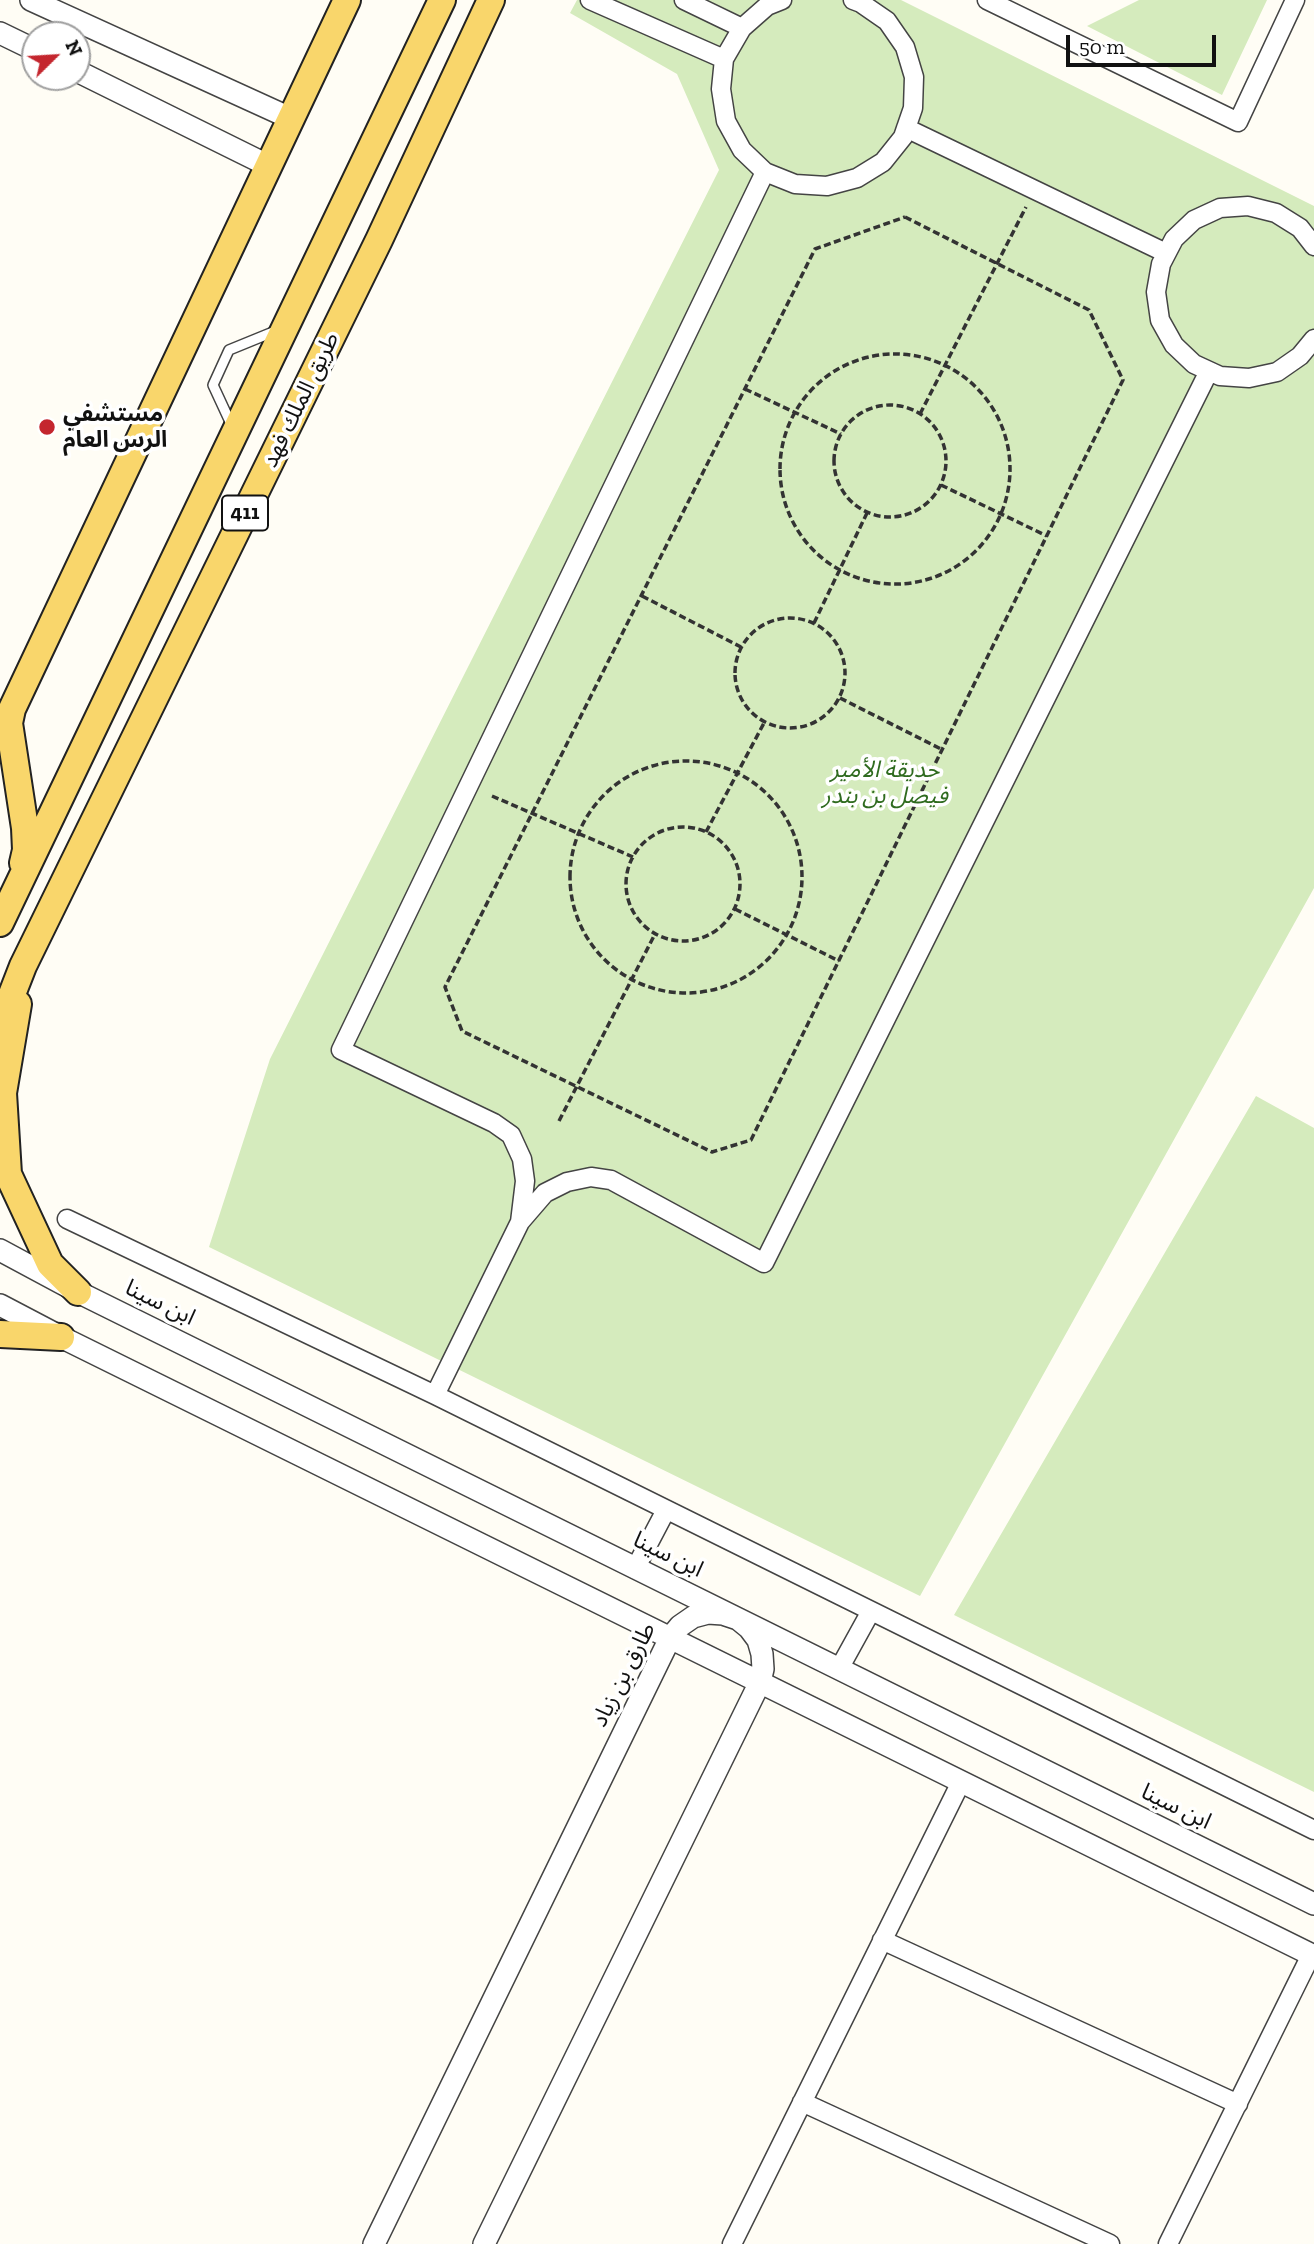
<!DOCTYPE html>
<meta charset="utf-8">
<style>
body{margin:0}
#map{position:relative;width:1314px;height:2244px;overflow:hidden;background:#fffdf5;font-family:"Zilla Slab",serif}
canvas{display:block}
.north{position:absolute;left:21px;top:21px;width:70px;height:70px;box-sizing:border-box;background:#fff;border:2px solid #a0a0a0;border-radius:50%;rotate:66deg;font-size:19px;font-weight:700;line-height:28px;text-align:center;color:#111}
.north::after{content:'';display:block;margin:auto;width:24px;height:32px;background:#c4262e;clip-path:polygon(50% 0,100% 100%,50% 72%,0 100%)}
.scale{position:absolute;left:1066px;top:35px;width:150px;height:32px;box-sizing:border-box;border:4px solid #111;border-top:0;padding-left:9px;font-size:21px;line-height:24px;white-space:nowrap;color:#111;-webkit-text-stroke:5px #fff;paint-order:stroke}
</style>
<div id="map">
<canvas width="1314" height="2244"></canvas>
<div class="north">N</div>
<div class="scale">50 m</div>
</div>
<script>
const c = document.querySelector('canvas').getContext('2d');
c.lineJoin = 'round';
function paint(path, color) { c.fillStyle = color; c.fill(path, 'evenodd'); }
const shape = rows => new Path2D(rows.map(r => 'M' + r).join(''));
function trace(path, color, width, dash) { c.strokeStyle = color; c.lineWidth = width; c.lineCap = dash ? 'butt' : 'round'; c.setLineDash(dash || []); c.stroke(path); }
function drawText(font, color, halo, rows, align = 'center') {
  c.font = font + ' "Zilla Slab","Noto Sans Arabic",serif'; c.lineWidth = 7; c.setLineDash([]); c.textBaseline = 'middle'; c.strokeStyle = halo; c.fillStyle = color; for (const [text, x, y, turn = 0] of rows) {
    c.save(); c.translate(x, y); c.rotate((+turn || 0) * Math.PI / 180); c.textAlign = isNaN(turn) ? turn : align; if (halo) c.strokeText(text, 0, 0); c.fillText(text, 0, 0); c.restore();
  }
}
paint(shape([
 [577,0,901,0,1314,206,1314,888,920,1596,209,1247,270,1059,719,170,677,74,570,13],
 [1139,0,1267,0,1222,95,1087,26],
 [1256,1096,1314,1128,1314,1792,954,1615]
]), '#d5ebbd');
const service = shape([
 [232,426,213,385,229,350,278,330]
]);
const minor = shape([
 [590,0,724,59],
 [684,0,742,28],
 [782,0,767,6,742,28,724,59,721,89,726,121,742,150,765,172,795,184,827,186,857,178,883,162,903,137,913,108,914,77,905,47,887,21,861,3,853,0],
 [987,0,1238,122,1295,0],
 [906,128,1166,253],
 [765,172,341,1050,494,1123,511,1135,522,1159,525,1181,520,1222,545,1193,567,1182,591,1177,611,1180,764,1263,1209,371],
 [1314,246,1300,228,1276,213,1248,206,1220,208,1194,220,1174,239,1161,264,1156,292,1160,320,1174,345,1194,364,1220,376,1249,378,1277,372,1300,356,1314,339],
 [67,1219,435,1395,1314,1830],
 [435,1395,520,1222],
 [635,1569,666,1510],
 [839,1669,871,1611],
 [882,1940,1238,2104],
 [802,2102,1110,2244],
 [732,2244,961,1782],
 [1168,2244,1311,1955]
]);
const tertiary = shape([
 [31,0,290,118],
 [0,33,35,50],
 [77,71,267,165],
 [0,1250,78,1292,1314,1904],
 [0,1305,61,1337,1314,1956],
 [374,2244,670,1638,680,1626,693,1617,708,1613,723,1614,738,1619,749,1628,758,1640,762,1654,763,1669,760,1682,484,2244]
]);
const primary = shape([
 [23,863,26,850,25,828,9,723,12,709,347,0],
 [0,923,442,0],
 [18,1004,3,1093,8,1174,50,1264,78,1292],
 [0,1025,23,966,379,240,491,0],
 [0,1334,61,1337]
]);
trace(service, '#444', 12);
trace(minor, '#444', 21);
trace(tertiary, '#444', 24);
trace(primary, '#222', 30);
trace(shape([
 [905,217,1089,310,1123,380,751,1140,712,1152,462,1031,445,987,815,249,905,217],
 '780 469a115 115 0 1 1 230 0a115 115 0 1 1-230 0Z',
 [745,389,841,434],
 '834 461a56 56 0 1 1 112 0a56 56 0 1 1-112 0Z',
 [920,414,1026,207],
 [941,485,1047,536],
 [642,596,741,647],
 '735 673a55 55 0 1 1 110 0a55 55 0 1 1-110 0Z',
 [814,623,867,513],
 [840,698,941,749],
 '570 877a116 116 0 1 1 232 0a116 116 0 1 1-232 0Z',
 [492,796,633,857],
 '626 884a57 57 0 1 1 114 0a57 57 0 1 1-114 0Z',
 [706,832,764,723],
 [735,909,839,961],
 [559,1121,655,934]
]), '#333', 3.5, [7, 3.5]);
trace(service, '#fff', 9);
trace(minor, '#fff', 18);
trace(tertiary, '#fff', 21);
trace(primary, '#f9d66b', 26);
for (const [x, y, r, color] of [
 [47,427,9,"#c4262e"]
]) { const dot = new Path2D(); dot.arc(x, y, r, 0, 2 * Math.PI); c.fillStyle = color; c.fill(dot); trace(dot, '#fff', 2.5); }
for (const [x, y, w] of [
 [245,513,46]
]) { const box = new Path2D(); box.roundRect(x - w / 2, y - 17.5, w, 35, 5); c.fillStyle = '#fff'; c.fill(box); trace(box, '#111', 2); }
drawText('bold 21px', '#111', null, [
 ["411",245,513]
]);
drawText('23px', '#111', '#fff', [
 ["طريق الملك فهد",301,400,-64],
 ["ابن سينا",160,1303,26],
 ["ابن سينا",668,1555,26],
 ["طارق بن زياد",624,1675,-63],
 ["ابن سينا",1176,1807,26]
]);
drawText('bold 23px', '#111', '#fff', [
 ["مستشفي",63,414],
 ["الرس العام",63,440]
], 'left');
drawText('italic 23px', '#2f6b1f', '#fff', [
 ["حديقة الأمير",885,770],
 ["فيصل بن بندر",885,796]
]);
</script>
